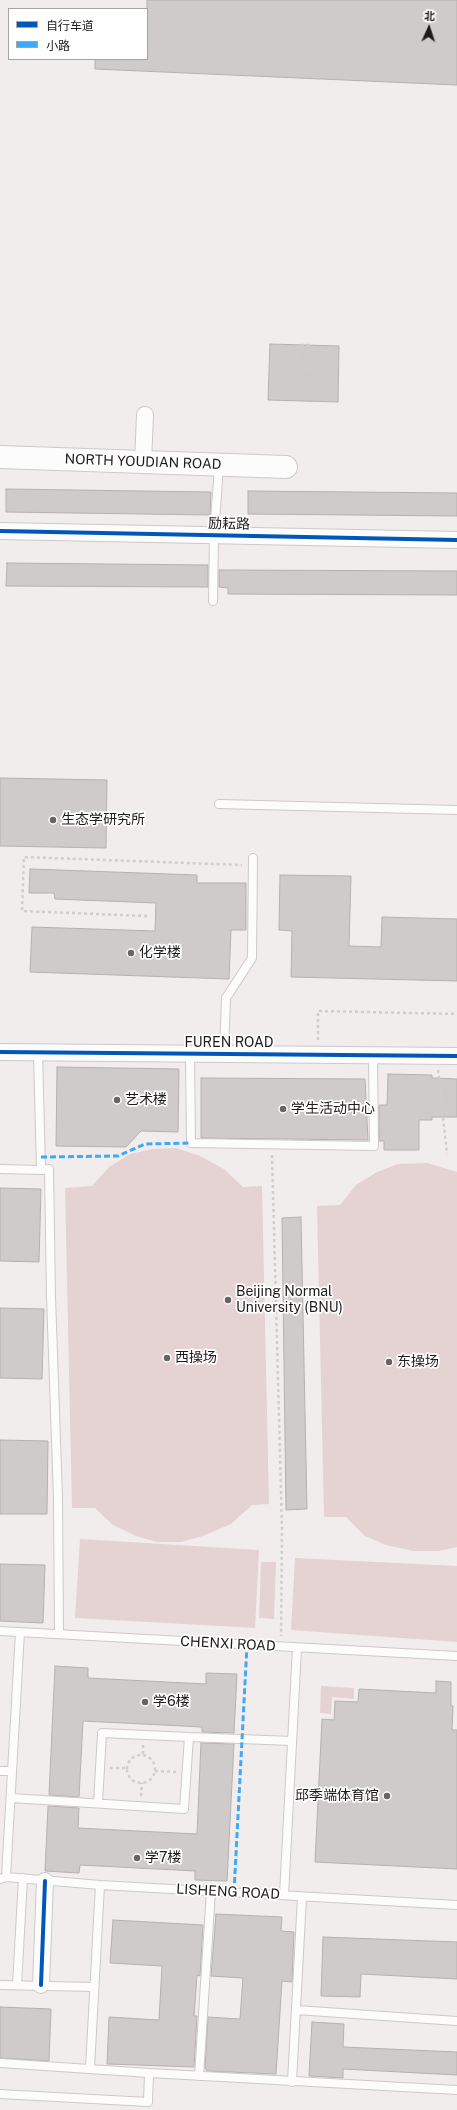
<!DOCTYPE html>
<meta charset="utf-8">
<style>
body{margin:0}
#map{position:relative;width:457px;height:2110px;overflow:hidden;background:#f2eded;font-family:"Public Sans","Noto Sans SC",sans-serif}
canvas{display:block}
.legend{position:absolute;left:8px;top:8px;width:140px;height:52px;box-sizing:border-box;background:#fff;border:1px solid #a5a4a4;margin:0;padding:5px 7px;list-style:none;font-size:12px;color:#1e1b1b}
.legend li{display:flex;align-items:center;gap:8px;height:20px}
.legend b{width:20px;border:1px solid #a5a4a4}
.north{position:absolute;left:409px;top:8px;width:40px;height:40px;-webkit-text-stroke:3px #fff;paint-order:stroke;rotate:3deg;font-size:11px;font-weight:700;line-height:16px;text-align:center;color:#1e1b1b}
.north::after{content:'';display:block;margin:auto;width:14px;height:18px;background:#1e1b1b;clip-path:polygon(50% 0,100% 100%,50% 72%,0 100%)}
</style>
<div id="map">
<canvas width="457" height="2110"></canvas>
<ul class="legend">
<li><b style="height:5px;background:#0057b8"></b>自行车道</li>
<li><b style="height:5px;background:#3fa9f5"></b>小路</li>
</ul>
<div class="north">北</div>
</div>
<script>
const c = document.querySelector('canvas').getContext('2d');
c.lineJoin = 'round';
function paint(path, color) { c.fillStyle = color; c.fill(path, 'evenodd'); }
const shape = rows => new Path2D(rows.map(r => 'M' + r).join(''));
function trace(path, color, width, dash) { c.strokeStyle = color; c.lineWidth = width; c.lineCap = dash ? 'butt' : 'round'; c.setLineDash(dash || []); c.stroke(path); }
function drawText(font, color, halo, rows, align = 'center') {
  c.font = font + ' "Public Sans","Noto Sans SC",sans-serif'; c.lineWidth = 3.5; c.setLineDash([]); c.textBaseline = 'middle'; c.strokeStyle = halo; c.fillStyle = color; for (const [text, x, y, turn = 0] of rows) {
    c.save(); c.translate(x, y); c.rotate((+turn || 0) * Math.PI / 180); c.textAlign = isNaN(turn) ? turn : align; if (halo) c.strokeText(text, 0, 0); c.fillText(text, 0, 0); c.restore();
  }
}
paint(shape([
 [176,1148,200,1156,224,1169,243,1187,262,1186,269,1504,252,1505,231,1524,203,1536,181,1542,157,1542,136,1536,113,1525,95,1508,72,1508,65,1188,92,1186,109,1167,130,1154,152,1149],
 [427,1163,457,1172,457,1547,439,1551,413,1551,386,1545,365,1536,346,1517,324,1517,317,1206,340,1205,356,1185,377,1172,398,1164],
 [80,1539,259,1550,255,1628,75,1618],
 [295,1558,457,1566,457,1642,291,1630],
 [261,1562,276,1562,274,1619,259,1618],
 [321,1686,354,1688,354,1699,332,1697,331,1714,320,1713]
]), '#e5d2d2');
const building = shape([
 [147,0,457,0,457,85,95,69,95,59,147,59,147,0],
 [270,344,339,346,338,402,268,400,270,344],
 [6,489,211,492,210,515,6,512,6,489],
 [248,491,457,493,457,516,248,514,248,491],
 [7,563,208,565,208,587,6,586,7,563],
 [219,570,457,571,457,595,228,594,228,588,219,587,219,570],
 [0,778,107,780,106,848,0,846,0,778],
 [30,869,197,875,197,883,246,883,246,930,231,930,229,979,30,972,32,927,155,931,156,903,55,899,54,893,29,893,30,869],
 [280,875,351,876,349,946,381,947,382,917,457,919,457,981,291,977,292,931,279,930,280,875],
 [57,1067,179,1069,178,1132,141,1131,126,1147,56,1146,57,1067],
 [388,1074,432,1075,432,1078,457,1079,457,1117,432,1117,432,1120,419,1120,419,1150,384,1150,384,1141,379,1141,379,1105,387,1105,388,1074],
 [201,1078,365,1079,368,1140,201,1138,201,1078],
 [0,1188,41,1189,39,1262,0,1261,0,1188],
 [301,1217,307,1509,286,1510,282,1218,301,1217],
 [0,1308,44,1309,42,1379,0,1378,0,1308],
 [0,1440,48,1441,47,1514,0,1514,0,1440],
 [0,1564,45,1565,43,1623,0,1621,0,1564],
 [55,1666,88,1668,88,1678,206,1684,206,1673,237,1674,234,1733,202,1732,202,1727,83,1721,79,1797,49,1795,55,1666],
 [436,1681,451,1682,451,1706,453,1706,452,1730,457,1730,457,1869,315,1862,322,1719,334,1720,335,1701,358,1702,359,1689,436,1693,436,1681],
 [201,1743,234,1744,227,1881,195,1880,195,1871,80,1865,79,1873,45,1871,48,1806,79,1808,78,1828,197,1834,201,1743],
 [216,1914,282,1917,281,1931,294,1932,292,1982,282,1981,276,2074,207,2071,205,2068,208,2017,240,2019,243,1978,211,1976,216,1914],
 [113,1920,203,1925,200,1976,197,1975,194,2016,197,2016,194,2067,107,2064,109,2017,159,2020,162,1966,110,1963,113,1920],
 [323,1937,457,1942,457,1979,361,1974,360,1997,321,1996,323,1937],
 [0,2007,51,2009,49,2061,0,2058,0,2007],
 [312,2022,344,2024,343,2047,457,2052,457,2075,343,2069,343,2078,309,2076,312,2022]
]);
paint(building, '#cfcbcb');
trace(building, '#b4b1b1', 1);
const lane = shape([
 [213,601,214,535,219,466],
 [219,804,457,810],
 [38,1053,41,1170,49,1169,51,1297,58,1498,59,1634],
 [190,1054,191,1143,374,1146,373,1056],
 [224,1054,226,998,252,958,253,858],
 [0,1169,41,1170],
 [0,1631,457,1656],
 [0,1771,12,1771],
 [11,1798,184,1809,189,1737,292,1741],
 [98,1803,102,1733,189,1737],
 [6,1877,20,1632],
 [0,1879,6,1877,100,1885,457,1905],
 [284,1895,297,1648],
 [0,1985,94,1987],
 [17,1985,23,1878],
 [296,2010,457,2021],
 [0,2063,149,2073,148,2102,0,2094],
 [90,2068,100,1885],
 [149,2073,457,2090],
 [199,2076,211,1891],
 [292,2082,302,1897]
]);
const street = shape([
 [143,462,145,415],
 [0,531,457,540],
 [0,1052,457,1056],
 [41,1985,45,1881]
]);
const secondary = shape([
 [0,457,286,467]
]);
trace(lane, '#cdc9c9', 10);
trace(street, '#cdc9c9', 18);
trace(secondary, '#cdc9c9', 24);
trace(shape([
 [298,367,299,345,310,345,309,369,299,369],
 [147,916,22,911,24,857,242,865],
 [318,1040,318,1011,457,1014],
 [438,1070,447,1154],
 [272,1155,282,1529,281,1636],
 [143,1754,143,1745],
 '127 1769a14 14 0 1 1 28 0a14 14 0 1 1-28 0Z',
 [110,1768,127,1768],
 [155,1771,177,1772],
 [141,1796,142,1783]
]), '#cfcece', 2.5, [3, 3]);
trace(lane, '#fdfcfc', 8);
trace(street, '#fdfcfc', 16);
trace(secondary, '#fdfcfc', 22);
trace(shape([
 [41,1157,118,1156,145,1144,191,1143],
 [234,1892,247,1645]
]), '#3fa9f5', 3, [6, 3]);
trace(shape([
 [0,531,457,540],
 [0,1052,457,1056],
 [41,1985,45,1881]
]), '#0057b8', 4);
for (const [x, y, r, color] of [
 [53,820,4,"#686464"],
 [131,953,4,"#686464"],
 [117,1100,4,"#686464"],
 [283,1109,4,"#686464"],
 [228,1300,4,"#686464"],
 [167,1358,4,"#686464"],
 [389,1362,4,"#686464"],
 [145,1702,4,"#686464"],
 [387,1796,4,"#686464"],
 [137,1858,4,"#686464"]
]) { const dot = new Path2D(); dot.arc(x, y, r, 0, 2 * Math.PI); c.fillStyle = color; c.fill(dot); trace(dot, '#fff', 1.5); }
drawText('14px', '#1e1b1b', '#fff', [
 ["NORTH YOUDIAN ROAD",143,462,2],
 ["励耘路",229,524,1],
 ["FUREN ROAD",229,1043],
 ["CHENXI ROAD",228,1644,3],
 ["LISHENG ROAD",228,1892,3]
]);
drawText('14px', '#1e1b1b', '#fff', [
 ["生态学研究所",61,820],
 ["化学楼",139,953],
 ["艺术楼",125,1100],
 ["学生活动中心",291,1109],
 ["Beijing Normal",236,1292],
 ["University (BNU)",236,1308],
 ["西操场",175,1358],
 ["东操场",397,1362],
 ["学6楼",153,1702],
 ["邱季端体育馆",379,1796,"right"],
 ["学7楼",145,1858]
], 'left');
</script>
